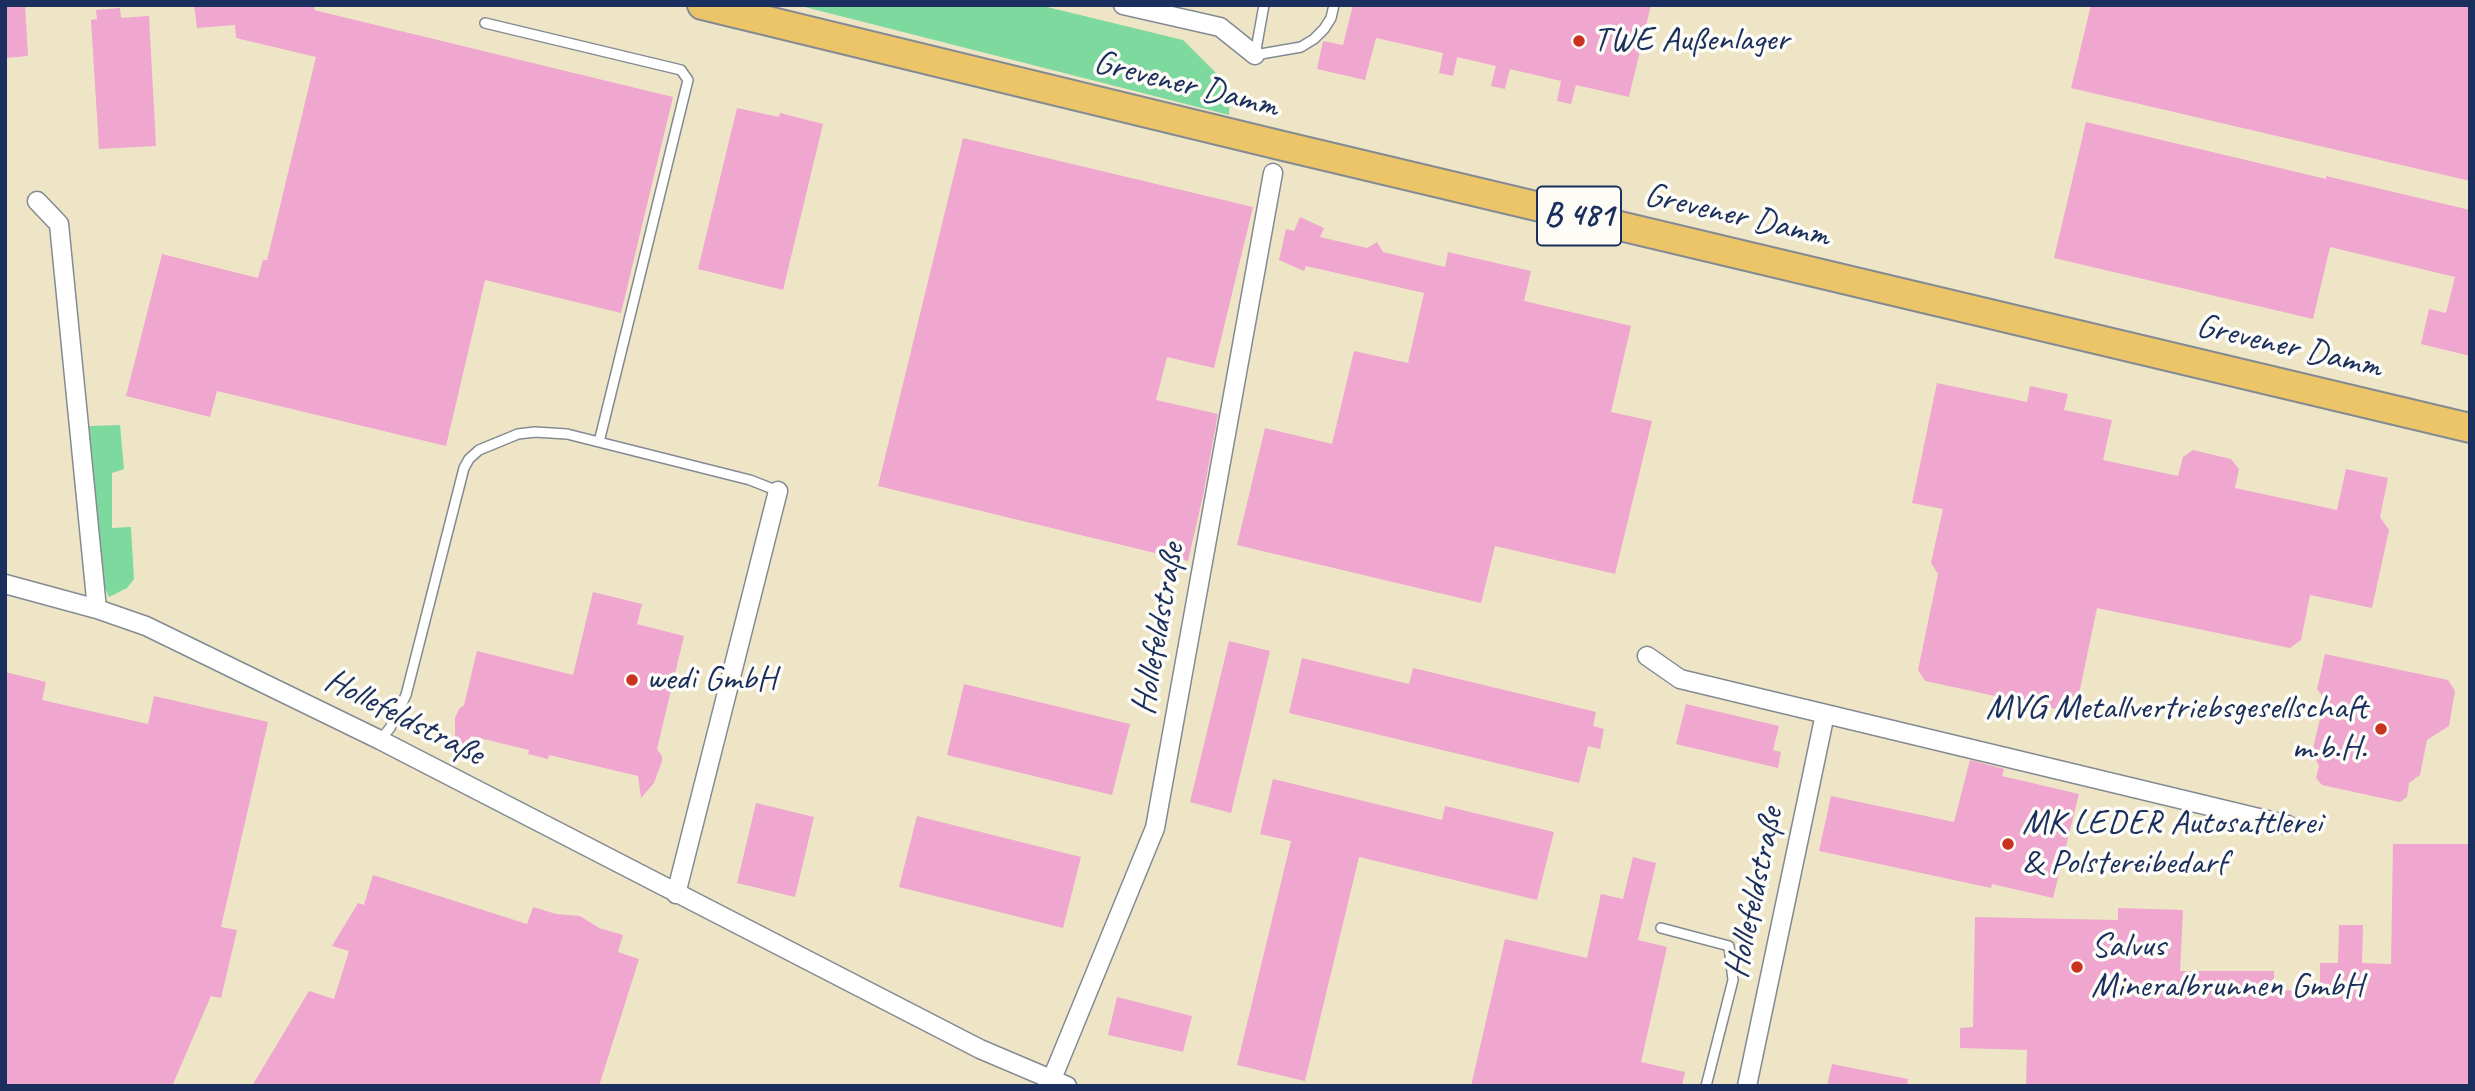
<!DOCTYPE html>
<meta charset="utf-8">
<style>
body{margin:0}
#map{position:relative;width:2475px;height:1091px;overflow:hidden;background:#eee5c7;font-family:Caveat,sans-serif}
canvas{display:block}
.frame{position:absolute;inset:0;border:7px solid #1b2f5e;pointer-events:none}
</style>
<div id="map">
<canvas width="2475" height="1091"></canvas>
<div class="frame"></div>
</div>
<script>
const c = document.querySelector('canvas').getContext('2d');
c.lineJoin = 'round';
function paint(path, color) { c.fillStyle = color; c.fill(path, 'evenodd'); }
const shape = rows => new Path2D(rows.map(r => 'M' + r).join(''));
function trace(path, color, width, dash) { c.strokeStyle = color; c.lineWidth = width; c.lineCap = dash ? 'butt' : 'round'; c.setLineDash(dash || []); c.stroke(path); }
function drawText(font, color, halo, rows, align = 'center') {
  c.font = font + ' Caveat,sans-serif'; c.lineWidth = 7; c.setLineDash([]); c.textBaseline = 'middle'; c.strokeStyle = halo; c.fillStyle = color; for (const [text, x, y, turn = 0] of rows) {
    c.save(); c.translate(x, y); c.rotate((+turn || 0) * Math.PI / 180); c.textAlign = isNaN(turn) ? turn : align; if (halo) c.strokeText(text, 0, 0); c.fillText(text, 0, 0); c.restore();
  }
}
paint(shape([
 [797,5,1039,5,1183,40,1230,87,1229,115],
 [120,425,124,469,112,473,112,528,131,527,134,579,127,588,109,597,102,581,89,426]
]), '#7ed99f');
paint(shape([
 [5,5,25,5,28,56,5,58],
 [194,5,315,5,314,10,673,97,621,313,485,280,446,446,217,391,210,417,126,396,162,254,258,278,263,260,267,260,316,57,236,38,235,25,197,28],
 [1353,5,1651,5,1629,97,1576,85,1571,104,1557,101,1561,81,1510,69,1505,89,1491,86,1496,66,1457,57,1453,76,1439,73,1443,53,1376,38,1365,80,1317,69,1323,41,1343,45],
 [2091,5,2470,5,2470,181,2071,88],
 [120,8,121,18,149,16,156,146,99,149,91,20,97,19,96,10],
 [737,108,779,117,780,113,823,124,783,290,698,269],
 [2086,122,2326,179,2326,176,2470,210,2470,356,2421,344,2429,309,2446,313,2455,277,2330,247,2313,319,2054,258],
 [963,138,1253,207,1214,368,1167,357,1156,400,1218,414,1203,496,1188,561,878,486],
 [1300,217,1324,228,1320,237,1367,248,1377,242,1383,252,1445,267,1448,252,1531,271,1524,301,1631,326,1611,412,1652,421,1615,574,1495,546,1481,603,1237,545,1265,428,1332,444,1354,351,1408,363,1424,293,1306,266,1304,271,1279,260,1286,229,1294,231],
 [1937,383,2027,402,2030,386,2068,394,2064,410,2112,420,2103,460,2178,476,2183,457,2193,450,2231,459,2239,469,2235,488,2337,510,2346,469,2388,478,2380,517,2389,530,2372,608,2310,595,2301,640,2290,648,2097,608,2075,713,1925,681,1918,670,1938,574,1931,563,1943,509,1912,503],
 [593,592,642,604,637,624,684,636,657,749,662,756,662,761,654,783,641,798,638,776,549,755,548,759,528,754,529,750,471,736,459,756,455,737,455,718,459,709,464,705,477,651,573,675],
 [1229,641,1270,651,1231,813,1190,802],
 [2325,654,2448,680,2455,691,2449,726,2427,740,2420,775,2409,783,2407,797,2400,802,2322,785,2316,778,2319,766,2312,752,2321,715,2332,709,2317,689],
 [1302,658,1409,684,1413,668,1596,712,1593,726,1604,729,1600,749,1588,746,1579,783,1289,713],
 [5,672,46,682,42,700,148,724,154,696,268,722,221,927,237,930,221,998,211,996,172,1086,5,1086],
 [964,684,1130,724,1112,795,947,755],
 [1686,704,1779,726,1773,750,1781,752,1778,768,1676,744],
 [1970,760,2004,769,2002,776,2079,794,2053,898,1992,884,1991,888,1819,851,1831,796,1954,822],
 [1273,779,1442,820,1445,806,1554,832,1537,900,1359,857,1305,1081,1237,1065,1291,841,1260,834],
 [756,803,814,817,795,897,737,883],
 [917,816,1081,857,1063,928,899,887],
 [2393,844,2470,844,2470,1086,2026,1086,2027,1050,1960,1048,1960,1028,1973,1027,1975,917,2118,920,2118,908,2183,910,2180,971,2274,971,2274,990,2320,991,2320,963,2338,963,2339,925,2363,925,2362,963,2391,964],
 [1633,857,1656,863,1638,940,1667,947,1641,1062,1685,1072,1682,1086,1471,1086,1505,939,1587,958,1601,894,1623,899],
 [373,875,527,924,533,907,556,914,580,916,599,928,623,935,618,952,639,959,599,1086,252,1086,309,991,334,999,349,951,332,946,358,903,364,905],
 [1117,997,1192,1016,1183,1052,1108,1035],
 [1832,1064,1908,1079,1907,1086,1827,1086]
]), '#efa7cf');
const lane = shape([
 [1264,5,1255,55,1301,47,1314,39,1324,29,1331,18,1334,5],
 [485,23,681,70,688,80,599,442],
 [380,740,390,728,406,695,464,468,469,459,479,450,518,434,535,432,567,434,750,480,778,491],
 [1661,928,1729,946,1733,980,1706,1086]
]);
const street = shape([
 [1123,5,1220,27,1255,55],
 [37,201,59,224,97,609],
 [5,584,97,609,146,626,380,740,980,1049,1067,1086],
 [1647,656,1680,679,2288,825],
 [676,894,778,491],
 [1049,1086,1155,828,1273,173],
 [1747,1086,1825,714]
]);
const primary = shape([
 [702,5,1279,145,2470,428]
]);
trace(lane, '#848a92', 12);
trace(street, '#848a92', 21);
trace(primary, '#848a92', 32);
trace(lane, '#fff', 9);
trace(street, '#fff', 18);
trace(primary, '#edc569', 28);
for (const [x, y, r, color] of [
 [1579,41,7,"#c8321e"],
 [632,680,7,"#c8321e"],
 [2381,729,7,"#c8321e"],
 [2008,844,7,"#c8321e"],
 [2077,967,7,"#c8321e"]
]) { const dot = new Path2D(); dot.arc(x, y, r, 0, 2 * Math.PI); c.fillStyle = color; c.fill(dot); trace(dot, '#fdfcf7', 2.5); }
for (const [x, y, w] of [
 [1579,216,84]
]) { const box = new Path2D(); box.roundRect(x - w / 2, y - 29.5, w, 59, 5); c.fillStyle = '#fdfcf7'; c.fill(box); trace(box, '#1b2f5e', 2); }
drawText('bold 33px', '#1b2f5e', null, [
 ["B 481",1579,216]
]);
drawText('35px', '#1b2f5e', '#fdfcf7', [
 ["TWE Außenlager",1593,41],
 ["wedi GmbH",646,680],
 ["MVG Metallvertriebsgesellschaft",2367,709,"right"],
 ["m.b.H.",2367,749,"right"],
 ["MK LEDER Autosattlerei",2022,824],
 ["& Polstereibedarf",2022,864],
 ["Salvus",2091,947],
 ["Mineralbrunnen GmbH",2091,987]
], 'left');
drawText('35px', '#1b2f5e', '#fdfcf7', [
 ["Grevener Damm",1186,85,14],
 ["Grevener Damm",1737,216,13],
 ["Grevener Damm",2289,347,13],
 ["Hollefeldstraße",1159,629,-80],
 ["Hollefeldstraße",404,718,27],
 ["Hollefeldstraße",1755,893,-78]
]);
</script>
